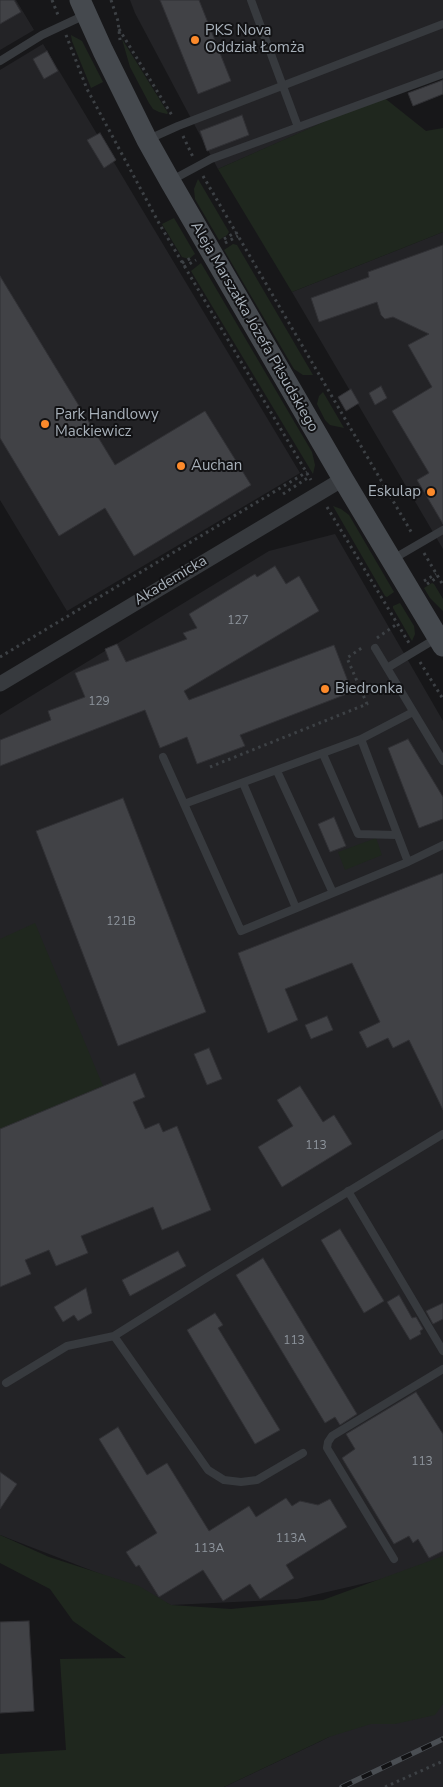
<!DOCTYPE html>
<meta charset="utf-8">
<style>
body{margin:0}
canvas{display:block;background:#171719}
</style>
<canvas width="443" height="1787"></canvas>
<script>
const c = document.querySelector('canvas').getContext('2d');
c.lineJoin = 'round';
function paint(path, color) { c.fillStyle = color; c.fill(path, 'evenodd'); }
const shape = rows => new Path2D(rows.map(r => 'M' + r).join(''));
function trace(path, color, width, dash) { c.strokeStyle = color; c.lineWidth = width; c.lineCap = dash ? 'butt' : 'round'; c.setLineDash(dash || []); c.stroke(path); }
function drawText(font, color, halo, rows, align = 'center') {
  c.font = font + ' "Nunito Sans",sans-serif'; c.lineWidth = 4; c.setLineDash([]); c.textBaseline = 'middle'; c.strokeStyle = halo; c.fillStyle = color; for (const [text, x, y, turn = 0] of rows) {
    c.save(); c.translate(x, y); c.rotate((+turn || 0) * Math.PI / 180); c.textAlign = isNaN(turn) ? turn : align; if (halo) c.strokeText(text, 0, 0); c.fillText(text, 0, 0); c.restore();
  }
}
paint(shape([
 [0,0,16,0,34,30,0,50],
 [130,0,443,0,443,70,218,169,135,13],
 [43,44,300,473,67,611,0,500,0,70],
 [443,232,443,549,292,292],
 [335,534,443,721,443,1565,297,1599,171,1605,98,1573,0,1535,0,715,269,551],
 [443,1680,443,1787,224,1787,319,1742]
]), '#232326');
paint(shape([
 [71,35,82,41,103,82,91,88,72,41],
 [122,39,168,113,167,114,159,112,153,109,149,103,130,67],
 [382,96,426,131,443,128,443,232,292,292,218,169],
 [198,179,229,232,227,235,219,240,195,199,194,189],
 [174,218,195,254,189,259,182,257,162,224],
 [233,244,237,245,313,375,303,375,294,369,224,250],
 [201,263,312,452,315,465,313,474,191,271],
 [323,392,344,428,330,425,325,420,317,404,319,396],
 [333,506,341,509,349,515,394,592,387,597,385,596],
 [432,583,434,584,443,599,443,611,430,598,424,588],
 [400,603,414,626,415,634,412,641,393,608,393,606],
 [376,838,382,855,345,870,338,852],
 [35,923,103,1086,0,1130,0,939],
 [0,1535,49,1557,139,1586,171,1605,231,1609,323,1600,443,1556,443,1704,435,1715,395,1724,371,1724,329,1737,224,1787,0,1787,0,1754,66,1750,60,1659,126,1658,73,1621,50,1589,0,1563]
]), '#1f271e');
const building = shape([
 [0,0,14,0,21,12,0,24,0,0],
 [160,0,199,0,231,81,198,94,160,0],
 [47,51,58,71,44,79,33,59,47,51],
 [443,80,443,94,413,106,408,93,443,80],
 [242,115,249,135,207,151,200,131,242,115],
 [100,133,116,160,104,168,87,140,100,133],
 [443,245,443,524,417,480,429,473,392,411,432,387,408,345,429,334,393,317,385,319,381,315,377,302,319,322,311,298,369,277,368,272,443,245],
 [0,276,115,465,205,411,251,485,134,556,105,508,59,536,0,438,0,276],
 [381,386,387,398,375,405,369,393,381,386],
 [351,389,359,403,346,411,338,397,351,389],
 [275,566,286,584,299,576,319,611,184,691,189,700,334,645,352,692,240,735,245,746,197,764,187,737,160,748,145,710,0,766,0,740,51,720,48,711,85,697,75,673,109,660,105,649,117,644,126,662,187,639,183,633,197,628,189,614,255,574,257,577,275,566],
 [408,739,443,797,443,819,419,828,388,748,408,739],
 [123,798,206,1012,118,1046,36,831,123,798],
 [334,817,346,846,330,852,318,824,334,817],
 [443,873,443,1110,409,1040,393,1048,388,1038,367,1048,359,1032,380,1022,352,963,285,989,298,1020,268,1033,238,953,443,873],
 [327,1016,333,1030,311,1039,305,1025,327,1016],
 [209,1048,222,1079,207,1085,194,1054,209,1048],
 [135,1073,145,1097,133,1102,145,1129,159,1123,163,1132,177,1126,211,1210,162,1230,153,1207,81,1236,88,1253,56,1266,49,1250,25,1260,31,1274,0,1287,0,1129,135,1073],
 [300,1086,323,1122,334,1115,352,1144,282,1187,258,1147,293,1126,277,1100,300,1086],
 [340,1229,384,1301,364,1313,321,1240,340,1229],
 [178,1251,186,1266,130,1296,122,1280,178,1251],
 [263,1258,357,1414,340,1425,335,1417,325,1423,236,1275,263,1258],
 [86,1288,92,1313,78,1321,74,1315,63,1322,54,1307,86,1288],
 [399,1295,412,1318,416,1317,423,1329,420,1331,421,1334,410,1340,387,1302,399,1295],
 [443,1303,443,1319,433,1324,426,1311,443,1303],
 [215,1313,223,1325,218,1328,280,1430,255,1444,187,1330,215,1313],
 [416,1392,443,1434,443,1551,429,1558,418,1539,413,1543,409,1536,394,1544,342,1458,355,1449,346,1434,416,1392],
 [118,1427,147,1475,167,1463,209,1531,249,1506,256,1517,286,1498,292,1506,300,1501,318,1505,330,1499,347,1527,286,1565,294,1578,260,1599,250,1584,223,1601,203,1570,159,1597,139,1565,136,1567,126,1552,157,1533,99,1439,118,1427],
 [0,1472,17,1484,0,1509,0,1472],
 [29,1621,34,1711,0,1713,0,1622,29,1621]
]);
paint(building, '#414246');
trace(building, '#313135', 1);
trace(shape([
 [52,0,58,15],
 [111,0,118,21,120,40],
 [119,29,173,117],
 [66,35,87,89,160,225,311,480],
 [183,136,193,157],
 [203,176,413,535],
 [224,239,236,232],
 [225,243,238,236],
 [182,263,193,257],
 [184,267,196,260],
 [283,494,309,477],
 [327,507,409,643],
 [424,553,443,585],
 [424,581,436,574],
 [427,584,438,577],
 [377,638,397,624],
 [0,657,307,472],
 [420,662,443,699],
 [210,767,367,704,347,658,363,647],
 [385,1787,443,1761]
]), '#3d4145', 3, [2.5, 4]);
trace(shape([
 [251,0,298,127],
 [0,61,42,35,85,15],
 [149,139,178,126,443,24],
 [172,180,211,159,443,74],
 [393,559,443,530],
 [375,648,443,761],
 [387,668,437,638],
 [361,739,408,862],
 [323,754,358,834,397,835],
 [163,757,241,931,333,893],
 [277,771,333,893,408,862,443,845],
 [243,783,296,908],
 [184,804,361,739,413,712],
 [348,1191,443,1351],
 [114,1336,208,1470,224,1480,241,1482,257,1480,303,1453],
 [6,1383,67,1346,114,1336,211,1275,443,1134],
 [394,1559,327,1448,328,1442,332,1436,443,1369]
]), '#373a3e', 8);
trace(shape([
 [0,684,343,479]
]), '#373a3e', 15);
trace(shape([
 [80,0,103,51,147,140,170,181,343,479,443,646]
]), '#45494e', 21);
const rail = shape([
 [342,1787,443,1739]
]);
trace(rail, '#4a4e53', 5.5);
trace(rail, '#121214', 4, [11]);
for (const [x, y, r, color] of [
 [195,40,5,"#fc8a2b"],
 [45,424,5,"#fc8a2b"],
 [181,466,5,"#fc8a2b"],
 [431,492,5,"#fc8a2b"],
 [325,689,5,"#fc8a2b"]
]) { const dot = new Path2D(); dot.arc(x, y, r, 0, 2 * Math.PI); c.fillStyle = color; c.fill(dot); trace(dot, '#121214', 2); }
drawText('12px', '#8e959d', null, [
 ["127",238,621],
 ["129",99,702],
 ["121B",121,922],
 ["113",316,1146],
 ["113",294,1341],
 ["113",422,1462],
 ["113A",291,1539],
 ["113A",209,1549]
]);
drawText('15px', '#a8b1ba', '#121214', [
 ["PKS Nova",205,31],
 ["Oddział Łomża",205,48],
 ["Park Handlowy",55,415],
 ["Mackiewicz",55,432],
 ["Auchan",191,466],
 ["Eskulap",421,492,"right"],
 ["Biedronka",335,689]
], 'left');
drawText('15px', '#a8b1ba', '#121214', [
 ["Aleja Marszałka Józefa Piłsudskiego",254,327,60],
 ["Akademicka",171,581,-31]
]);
</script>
